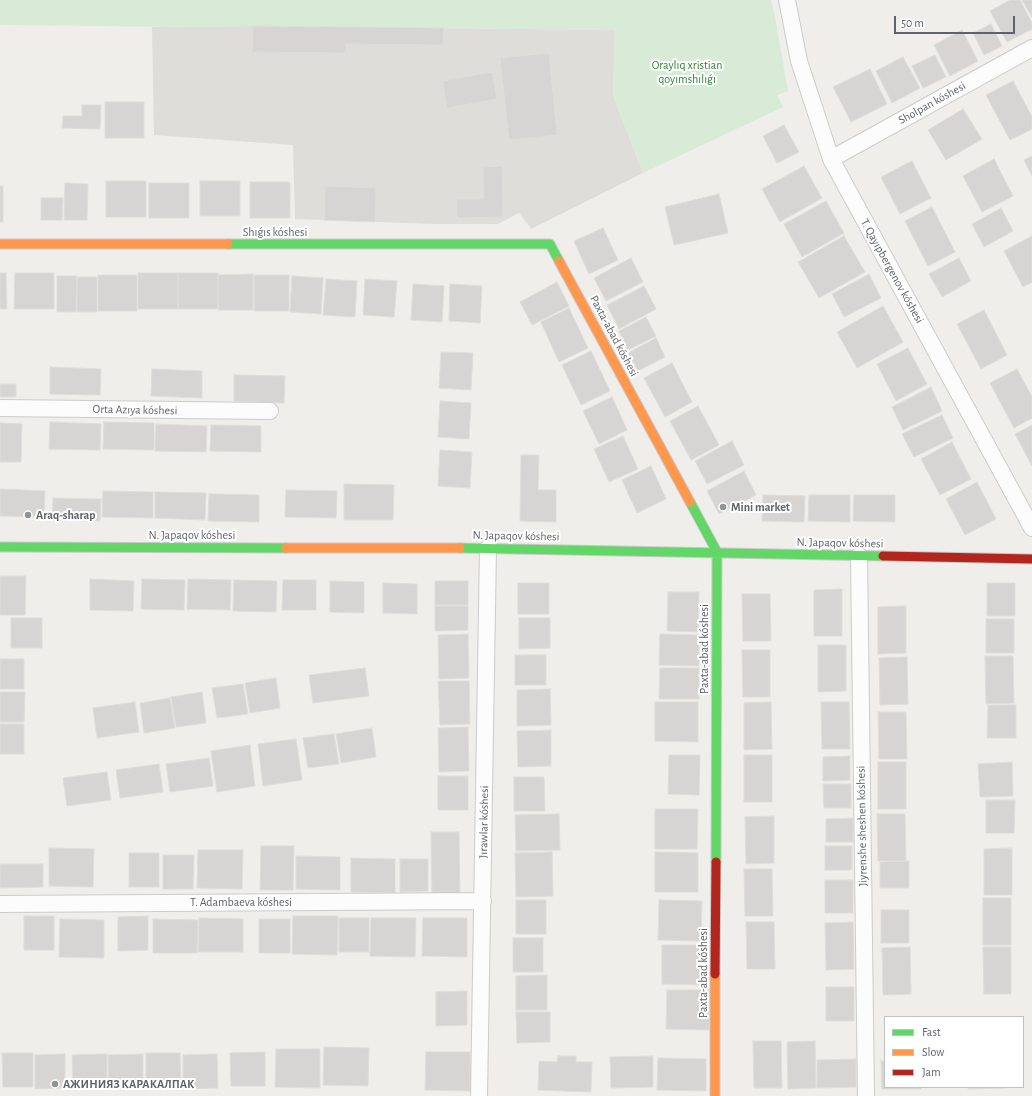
<!DOCTYPE html>
<meta charset="utf-8">
<style>
body{margin:0}
#map{position:relative;width:1032px;height:1096px;overflow:hidden;background:#efeeea;font-family:"Alegreya Sans",sans-serif}
canvas{display:block}
.legend{position:absolute;left:884px;top:1016px;width:140px;height:72px;box-sizing:border-box;background:#fff;border:1px solid #bfc1c3;margin:0;padding:5px 7px;list-style:none;font-size:12px;color:#5f6368}
.legend li{display:flex;align-items:center;gap:8px;height:20px}
.legend b{width:20px;border:1px solid #bfc1c3}
.scale{position:absolute;left:894px;top:16px;width:121px;height:18px;box-sizing:border-box;border:2px solid #5f6368;border-top:0;padding-left:5px;font-size:12px;line-height:14px;white-space:nowrap;color:#5f6368;-webkit-text-stroke:3px #fff;paint-order:stroke}
</style>
<div id="map">
<canvas width="1032" height="1096"></canvas>
<ul class="legend">
<li><b style="height:5px;background:#63d668"></b>Fast</li>
<li><b style="height:5px;background:#ff974d"></b>Slow</li>
<li><b style="height:5px;background:#b3261e"></b>Jam</li>
</ul>
<div class="scale">50 m</div>
</div>
<script>
const c = document.querySelector('canvas').getContext('2d');
c.lineJoin = 'round';
function paint(path, color) { c.fillStyle = color; c.fill(path, 'evenodd'); }
const shape = rows => new Path2D(rows.map(r => 'M' + r).join(''));
function trace(path, color, width, dash) { c.strokeStyle = color; c.lineWidth = width; c.lineCap = dash ? 'butt' : 'round'; c.setLineDash(dash || []); c.stroke(path); }
function drawText(font, color, halo, rows, align = 'center') {
  c.font = font + ' "Alegreya Sans",sans-serif'; c.lineWidth = 4; c.setLineDash([]); c.textBaseline = 'middle'; c.strokeStyle = halo; c.fillStyle = color; for (const [text, x, y, turn = 0] of rows) {
    c.save(); c.translate(x, y); c.rotate((+turn || 0) * Math.PI / 180); c.textAlign = isNaN(turn) ? turn : align; if (halo) c.strokeText(text, 0, 0); c.fillText(text, 0, 0); c.restore();
  }
}
paint(shape([
 [253,26,615,30,613,95,643,173,531,229,519,213,498,224,435,224,295,219,293,145,154,135,152,27]
]), '#dfddda');
paint(shape([
 [0,0,771,0,775,17,788,91,777,95,783,107,643,173,613,95,615,30,253,26,196,27,0,25]
]), '#d8ebd6');
const building = shape([
 [1010,0,1020,0,1032,23,1032,29,1007,42,990,11,1010,0],
 [1022,0,1032,0,1032,17,1022,0],
 [991,24,1002,46,984,55,973,33,991,24],
 [253,26,444,28,443,45,346,44,346,53,252,52,253,26],
 [962,30,978,61,950,76,934,45,962,30],
 [549,53,557,135,509,140,500,58,549,53],
 [935,55,946,77,923,88,912,66,935,55],
 [903,57,920,88,892,103,876,71,903,57],
 [870,69,887,104,851,122,833,87,870,69],
 [492,72,497,99,447,108,443,81,492,72],
 [1013,81,1032,117,1032,129,1010,140,986,95,1013,81],
 [105,102,144,102,144,138,105,138,105,102],
 [82,105,101,105,100,129,62,128,63,116,82,116,82,105],
 [963,109,982,139,946,160,928,130,963,109],
 [784,125,799,152,777,163,763,136,784,125],
 [1032,156,1032,176,1024,160,1032,156],
 [994,159,1013,196,982,212,963,176,994,159],
 [912,161,931,198,900,214,881,177,912,161],
 [502,166,503,217,457,218,457,199,484,199,483,167,502,166],
 [804,166,822,198,780,222,762,189,804,166],
 [106,181,146,181,146,217,106,217,106,181],
 [200,181,240,181,240,216,200,216,200,181],
 [250,182,290,182,290,218,250,218,250,182],
 [65,183,88,184,87,220,64,220,65,183],
 [149,183,189,183,189,218,149,218,149,183],
 [0,186,3,186,3,222,0,222,0,186],
 [325,186,376,188,375,222,324,220,325,186],
 [719,194,728,233,674,245,665,207,719,194],
 [41,198,63,198,62,220,41,220,41,198],
 [826,201,844,233,802,257,784,224,826,201],
 [932,207,955,252,928,266,905,221,932,207],
 [1001,208,1013,231,984,247,972,224,1001,208],
 [603,228,618,260,589,274,574,241,603,228],
 [844,236,865,272,819,298,798,262,844,236],
 [1032,236,1032,282,1023,287,1004,251,1032,236],
 [631,258,643,282,606,301,594,278,631,258],
 [959,258,971,281,942,297,929,274,959,258],
 [0,273,6,273,7,309,0,309,0,273],
 [15,273,54,273,54,309,14,309,15,273],
 [138,273,178,273,178,309,138,309,138,273],
 [178,273,218,273,218,309,178,309,178,273],
 [253,274,253,310,218,310,218,275,253,274],
 [869,274,881,298,844,317,832,294,869,274],
 [98,275,137,275,137,311,98,311,98,275],
 [254,275,289,275,289,311,254,311,254,275],
 [57,276,77,276,76,312,57,312,57,276],
 [292,276,323,278,321,314,290,312,292,276],
 [77,277,97,277,97,312,77,312,77,277],
 [326,279,357,281,355,317,323,315,326,279],
 [365,279,397,281,394,317,363,315,365,279],
 [557,282,569,306,532,325,520,302,557,282],
 [413,284,444,286,442,322,411,320,413,284],
 [450,284,482,286,480,323,449,321,450,284],
 [644,286,656,309,619,329,607,305,644,286],
 [883,306,903,342,857,368,837,332,883,306],
 [569,308,588,348,559,362,541,322,569,308],
 [984,310,1007,355,981,369,957,324,984,310],
 [646,317,656,336,628,350,619,331,646,317],
 [656,338,665,357,638,371,628,353,656,338],
 [908,348,927,384,896,401,877,364,908,348],
 [591,351,610,391,581,405,562,365,591,351],
 [441,352,473,353,471,390,439,388,441,352],
 [672,363,692,402,665,417,644,378,672,363],
 [50,367,101,369,100,395,50,394,50,367],
 [152,369,202,371,202,398,151,396,152,369],
 [1017,369,1032,397,1032,418,1014,428,990,383,1017,369],
 [234,375,285,376,284,403,234,401,234,375],
 [0,384,16,384,16,397,0,397,0,384],
 [931,387,942,411,903,430,892,407,931,387],
 [612,397,627,430,599,444,583,411,612,397],
 [440,401,471,403,469,439,438,437,440,401],
 [698,406,719,445,691,460,670,421,698,406],
 [942,415,953,438,914,457,902,434,942,415],
 [50,422,101,424,100,450,49,449,50,422],
 [104,422,154,423,154,450,103,449,104,422],
 [0,423,22,424,21,462,0,462,0,423],
 [156,424,207,426,206,452,155,451,156,424],
 [211,425,261,426,261,452,210,451,211,425],
 [1032,425,1032,466,1015,434,1032,425],
 [623,436,638,469,609,482,594,449,623,436],
 [732,441,744,465,707,484,695,461,732,441],
 [952,442,971,479,940,495,921,459,952,442],
 [440,450,472,452,470,488,438,486,440,450],
 [521,455,539,455,538,490,556,490,556,522,520,521,521,455],
 [651,466,666,499,637,513,622,480,651,466],
 [744,471,756,495,719,514,707,491,744,471],
 [977,482,996,519,965,535,946,499,977,482],
 [344,484,394,485,393,520,344,520,344,484],
 [0,489,45,491,44,517,0,516,0,489],
 [286,490,337,491,336,518,285,517,286,490],
 [103,491,153,492,153,518,102,517,103,491],
 [155,492,206,493,205,520,155,518,155,492],
 [209,494,259,495,259,522,208,521,209,494],
 [763,495,805,496,804,522,762,521,763,495],
 [809,495,850,495,850,522,808,521,809,495],
 [854,495,895,495,895,522,853,521,854,495],
 [53,498,101,499,100,521,52,520,53,498],
 [0,576,26,576,25,615,0,615,0,576],
 [90,579,134,581,133,611,90,610,90,579],
 [142,579,185,580,184,610,141,609,142,579],
 [188,579,231,580,230,610,187,609,188,579],
 [234,580,277,581,276,612,233,611,234,580],
 [283,580,316,580,316,610,282,610,283,580],
 [330,581,364,582,364,613,330,612,330,581],
 [435,581,468,581,468,605,435,605,435,581],
 [383,583,417,584,417,614,383,613,383,583],
 [518,583,549,583,549,614,518,614,518,583],
 [987,583,1015,583,1015,616,987,616,987,583],
 [842,589,842,636,814,636,814,590,842,589],
 [668,592,699,592,698,632,667,631,668,592],
 [742,594,770,594,771,641,743,641,742,594],
 [435,606,468,606,468,630,435,631,435,606],
 [906,606,906,653,878,654,878,607,906,606],
 [11,618,42,618,42,648,11,648,11,618],
 [519,618,550,618,550,648,519,649,519,618],
 [986,619,1014,619,1014,653,986,653,986,619],
 [468,634,469,678,439,679,438,635,468,634],
 [660,634,699,635,699,666,659,665,660,634],
 [818,645,846,645,846,691,818,692,818,645],
 [742,650,770,650,770,697,743,697,742,650],
 [515,655,546,655,546,685,515,685,515,655],
 [985,656,1013,656,1014,703,986,704,985,656],
 [907,657,908,704,880,705,879,658,907,657],
 [0,659,24,659,24,689,0,689,0,659],
 [365,668,369,696,313,703,309,675,365,668],
 [660,668,699,668,699,699,659,699,660,668],
 [276,678,280,708,250,713,245,683,276,678],
 [438,681,469,681,470,724,440,725,438,681],
 [243,684,248,714,217,718,212,688,243,684],
 [550,689,551,725,517,726,517,690,550,689],
 [0,692,25,692,24,722,0,722,0,692],
 [202,692,206,723,176,727,171,697,202,692],
 [170,698,175,728,144,733,140,703,170,698],
 [135,702,139,732,97,738,93,708,135,702],
 [655,702,698,702,698,742,655,741,655,702],
 [771,702,772,749,744,750,744,703,771,702],
 [821,702,849,702,850,749,822,749,821,702],
 [988,705,1016,705,1016,738,987,738,988,705],
 [878,712,906,712,907,759,879,759,878,712],
 [0,724,24,724,24,754,0,754,0,724],
 [468,727,469,771,439,772,438,728,468,727],
 [372,728,376,757,341,763,336,734,372,728],
 [551,730,551,766,518,767,517,731,551,730],
 [334,734,339,764,308,768,303,738,334,734],
 [296,739,302,780,263,786,258,744,296,739],
 [250,745,255,786,217,792,211,751,250,745],
 [669,755,700,755,699,795,668,794,669,755],
 [744,755,772,755,772,802,744,802,744,755],
 [850,756,850,780,823,781,823,757,850,756],
 [209,758,213,786,170,792,166,764,209,758],
 [878,762,906,762,906,809,878,809,878,762],
 [1012,762,1013,796,980,797,978,764,1012,762],
 [159,764,163,792,120,798,116,770,159,764],
 [107,772,111,800,67,806,63,778,107,772],
 [438,776,468,776,468,810,438,810,438,776],
 [514,777,544,777,545,811,514,811,514,777],
 [823,784,851,784,851,808,824,808,823,784],
 [986,800,1015,800,1014,833,986,833,986,800],
 [655,809,698,809,697,849,655,849,655,809],
 [559,814,560,850,516,851,515,815,559,814],
 [877,814,905,814,906,861,878,861,877,814],
 [774,816,774,863,746,864,745,817,774,816],
 [853,818,853,842,826,842,826,819,853,818],
 [431,832,459,832,460,895,432,895,431,832],
 [261,846,294,846,293,890,260,890,261,846],
 [825,846,852,846,852,870,825,870,825,846],
 [49,848,94,849,93,887,49,886,49,848],
 [1012,848,1012,895,984,895,984,849,1012,848],
 [198,850,243,850,242,889,197,888,198,850],
 [552,852,553,896,516,897,515,853,552,852],
 [655,852,698,853,698,892,655,892,655,852],
 [129,853,159,853,159,887,129,887,129,853],
 [163,855,194,855,193,889,163,889,163,855],
 [296,856,340,857,340,890,296,889,296,856],
 [351,858,395,859,395,893,351,892,351,858],
 [400,859,428,859,428,891,400,892,400,859],
 [909,861,909,888,880,888,880,862,909,861],
 [0,864,43,864,43,887,0,888,0,864],
 [744,869,772,869,773,916,745,916,744,869],
 [825,880,853,880,853,913,825,913,825,880],
 [983,898,1011,898,1011,945,983,945,983,898],
 [516,900,546,900,546,934,516,934,516,900],
 [659,900,702,901,701,941,658,940,659,900],
 [881,910,909,910,909,943,881,943,881,910],
 [24,916,54,916,54,950,24,950,24,916],
 [148,916,148,950,118,951,118,917,148,916],
 [293,916,338,916,337,955,292,954,293,916],
 [199,918,243,919,243,952,198,952,199,918],
 [339,918,369,918,369,952,339,952,339,918],
 [371,918,416,918,415,957,370,956,371,918],
 [423,918,467,918,467,957,422,956,423,918],
 [60,919,104,920,104,958,59,957,60,919],
 [153,919,198,920,197,953,153,953,153,919],
 [259,919,290,919,290,953,259,953,259,919],
 [746,922,774,922,775,969,747,969,746,922],
 [853,922,854,969,826,970,825,923,853,922],
 [513,938,543,938,543,972,513,972,513,938],
 [662,945,705,945,705,985,662,984,662,945],
 [910,947,911,994,883,995,882,948,910,947],
 [983,947,1011,947,1011,994,984,994,983,947],
 [547,975,547,1010,516,1010,516,976,547,975],
 [826,987,854,987,854,1021,826,1021,826,987],
 [667,990,710,990,709,1030,666,1029,667,990],
 [467,991,467,1025,436,1026,436,992,467,991],
 [516,1012,550,1012,550,1042,517,1043,516,1012],
 [753,1041,781,1041,782,1088,754,1088,753,1041],
 [815,1041,816,1088,788,1089,787,1042,815,1041],
 [324,1047,369,1048,368,1086,323,1085,324,1047],
 [276,1049,320,1049,320,1088,275,1087,276,1049],
 [265,1052,265,1086,231,1086,230,1053,265,1052],
 [426,1052,470,1052,470,1091,425,1090,426,1052],
 [2,1053,33,1053,33,1087,3,1087,2,1053],
 [146,1053,180,1053,181,1086,146,1087,146,1053],
 [65,1054,65,1088,35,1089,35,1055,65,1054],
 [107,1054,107,1088,73,1089,72,1055,107,1054],
 [143,1054,143,1088,109,1089,108,1055,143,1054],
 [217,1054,218,1088,183,1089,183,1055,217,1054],
 [558,1056,576,1056,576,1062,592,1062,591,1092,538,1090,539,1061,557,1062,558,1056],
 [653,1056,653,1087,611,1088,610,1057,653,1056],
 [658,1058,706,1059,706,1091,657,1090,658,1058],
 [856,1059,856,1087,817,1088,817,1060,856,1059],
 [881,1061,885,1061,885,1087,921,1087,921,1089,882,1089,881,1061],
 [968,1087,1007,1087,1007,1088,968,1089,968,1087]
]);
paint(building, '#d6d5d3');
trace(building, '#deddd9', 1);
const street = shape([
 [787,0,799,61,831,159,1032,528],
 [831,159,1032,48],
 [0,408,270,411],
 [859,556,866,1096],
 [0,904,483,901],
 [479,1096,488,548]
]);
const fast = shape([
 [228,244,550,244,559,261],
 [690,502,717,552,716,862],
 [0,547,286,548],
 [460,548,883,556]
]);
const slow = shape([
 [0,244,228,244],
 [559,261,690,502],
 [286,548,460,548],
 [715,1096,715,974]
]);
const jam = shape([
 [883,556,1032,559],
 [715,974,716,862]
]);
trace(street, '#cbcccc', 18);
trace(fast, '#cacacb', 11);
trace(slow, '#cacacb', 11);
trace(jam, '#cacacb', 11);
trace(street, '#fdfcfc', 16);
trace(fast, '#63d668', 9);
trace(slow, '#ff974d', 9);
trace(jam, '#b3261e', 9);
for (const [x, y, r, color] of [
 [723,507,4,"#919496"],
 [28,515,4,"#919496"],
 [55,1084,4,"#919496"]
]) { const dot = new Path2D(); dot.arc(x, y, r, 0, 2 * Math.PI); c.fillStyle = color; c.fill(dot); trace(dot, '#fff', 1.5); }
drawText('12px', '#348238', '#fff', [
 ["Oraylıq xristian",687,65],
 ["qoyımshılıǵı",687,79]
]);
drawText('12px', '#5f6368', '#fff', [
 ["Sholpan kóshesi",932,103,-29],
 ["Shıǵıs kóshesi",275,232],
 ["T. Qayıpbergenov kóshesi",892,271,61],
 ["Paxta-abad kóshesi",614,336,62],
 ["Orta Azıya kóshesi",135,410,1],
 ["N. Japaqov kóshesi",192,535],
 ["N. Japaqov kóshesi",516,536,1],
 ["N. Japaqov kóshesi",840,543,1],
 ["Paxta-abad kóshesi",704,649,-90],
 ["Jırawlar kóshesi",484,822,-89],
 ["Jiyrenshe sheshen kóshesi",862,826,-91],
 ["T. Adambaeva kóshesi",241,902],
 ["Paxta-abad kóshesi",703,973,-90]
]);
drawText('bold 12px', '#5f6368', '#fff', [
 ["Mini market",731,507],
 ["Araq-sharap",36,515],
 ["АЖИНИЯЗ КАРАКАЛПАК",63,1084]
], 'left');
</script>
